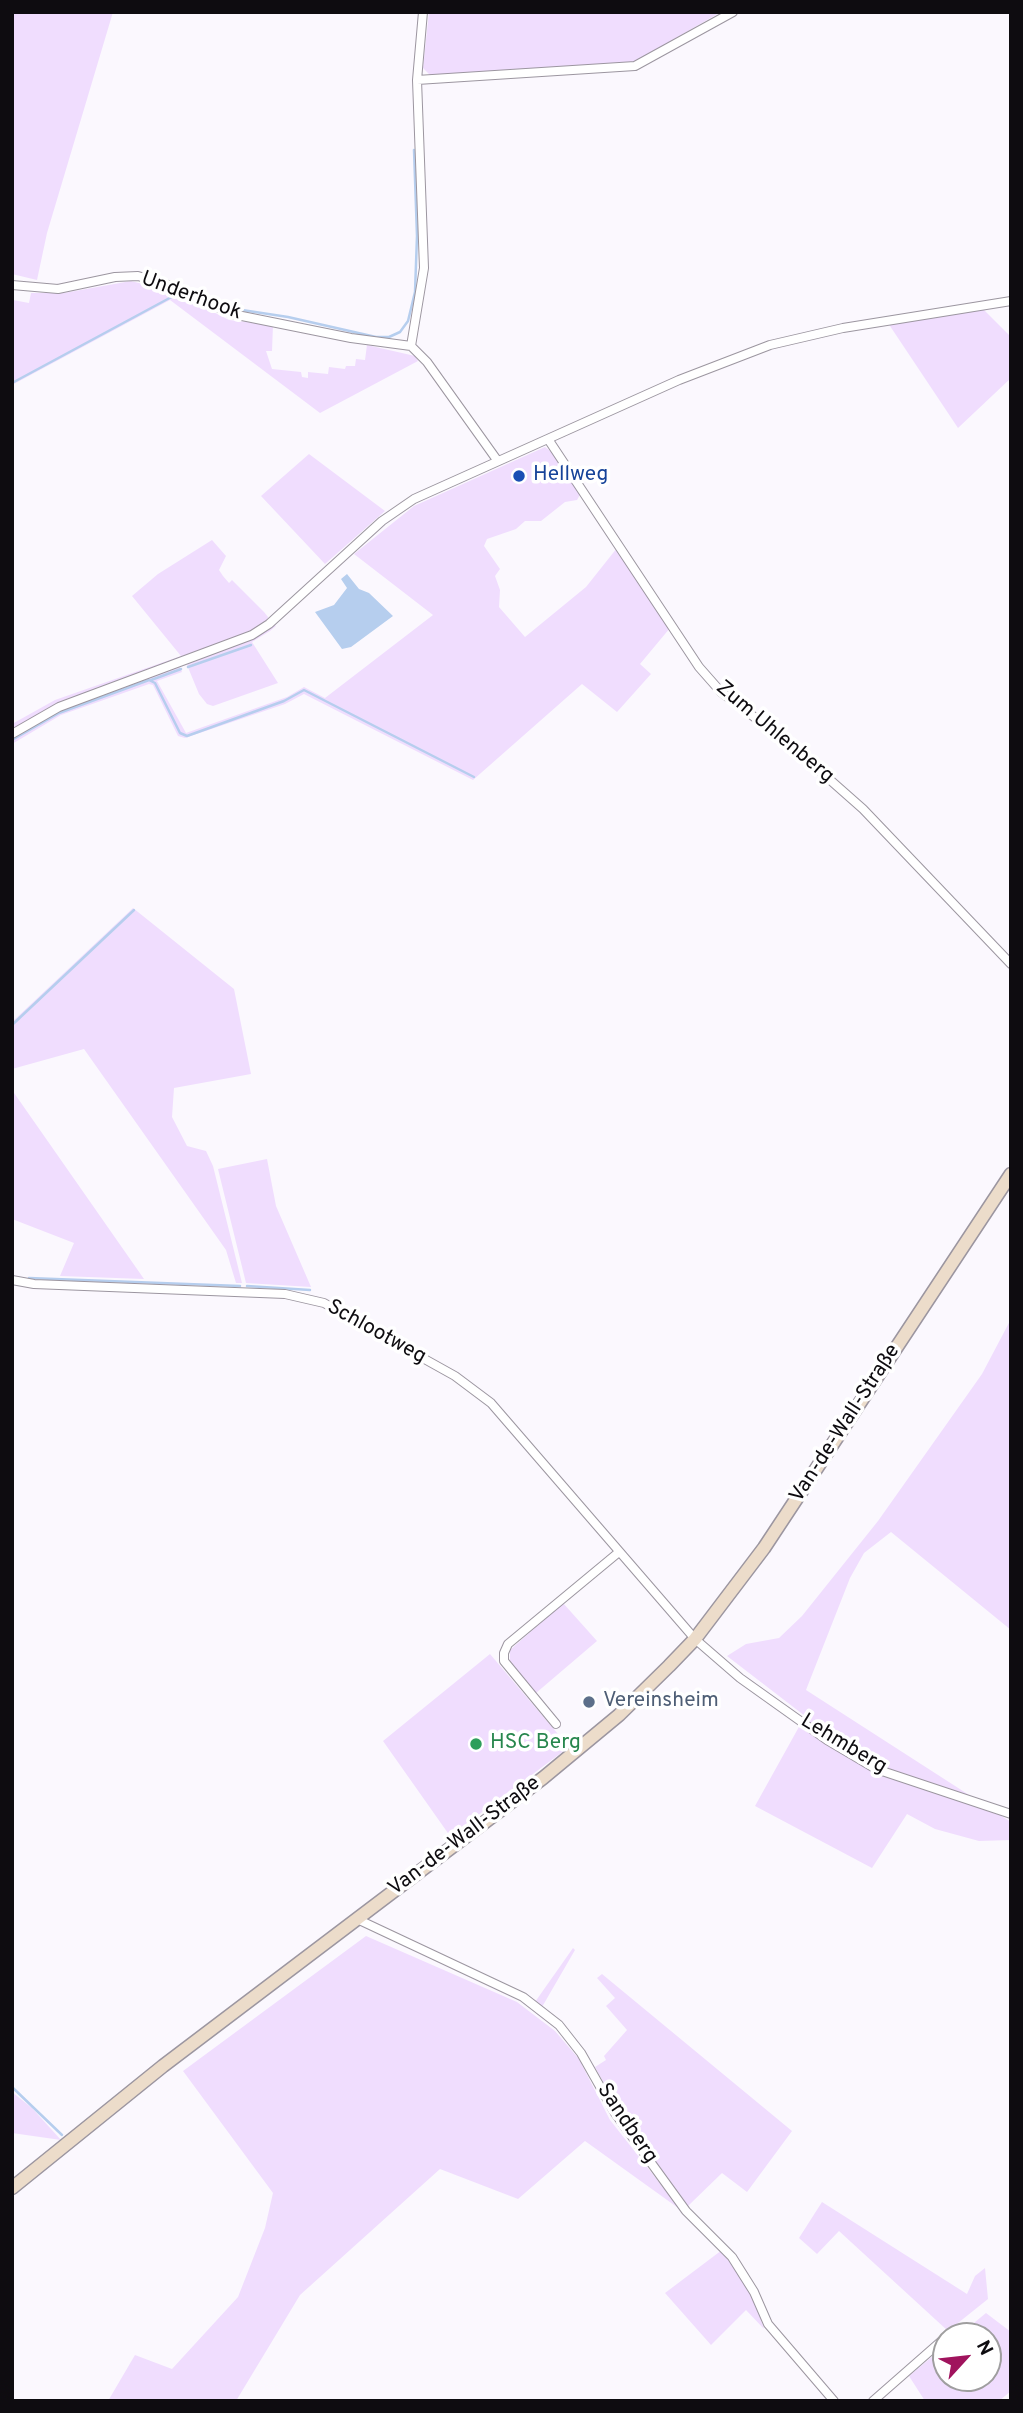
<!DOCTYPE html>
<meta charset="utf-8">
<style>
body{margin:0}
#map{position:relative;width:1023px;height:2413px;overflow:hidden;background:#fbf8fe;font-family:Overpass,sans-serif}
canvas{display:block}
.frame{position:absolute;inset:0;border:14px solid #0e0c10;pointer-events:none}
.north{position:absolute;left:932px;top:2322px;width:70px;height:70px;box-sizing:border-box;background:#fff;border:2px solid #9f9e9f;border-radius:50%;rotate:63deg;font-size:19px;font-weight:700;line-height:28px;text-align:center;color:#0e0c10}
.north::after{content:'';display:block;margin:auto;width:24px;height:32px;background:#a0135d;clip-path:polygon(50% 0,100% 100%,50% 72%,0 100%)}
</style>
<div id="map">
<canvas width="1023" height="2413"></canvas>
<div class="frame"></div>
<div class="north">N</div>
</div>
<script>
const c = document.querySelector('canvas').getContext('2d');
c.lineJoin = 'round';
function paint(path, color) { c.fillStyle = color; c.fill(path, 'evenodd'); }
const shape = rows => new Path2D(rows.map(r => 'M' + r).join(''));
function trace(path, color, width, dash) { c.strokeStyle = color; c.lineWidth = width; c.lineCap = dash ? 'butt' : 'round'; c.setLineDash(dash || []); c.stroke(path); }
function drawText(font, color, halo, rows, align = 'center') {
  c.font = font + ' Overpass,sans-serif'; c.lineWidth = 7; c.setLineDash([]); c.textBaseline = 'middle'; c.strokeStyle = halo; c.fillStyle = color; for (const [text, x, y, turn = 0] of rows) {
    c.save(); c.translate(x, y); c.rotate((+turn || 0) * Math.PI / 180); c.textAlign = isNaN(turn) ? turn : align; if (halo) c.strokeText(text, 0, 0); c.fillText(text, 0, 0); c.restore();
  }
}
paint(shape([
 [12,12,113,12,47,233,37,280,12,274],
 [429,12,721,12,634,62,430,75,423,68],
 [131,281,174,292,229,320,273,325,272,351,266,351,272,369,301,372,302,377,308,378,308,372,328,374,329,367,345,369,346,366,355,366,356,359,365,360,367,345,415,356,418,361,320,413,170,300,12,385,13,300,29,303,31,293,64,293],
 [981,307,1011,337,1011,378,958,428,888,323],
 [545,447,553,453,581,493,577,500,565,502,541,521,525,521,516,529,487,539,484,546,500,569,495,576,500,590,499,607,525,637,586,587,617,548,670,628,640,664,651,674,617,712,582,684,473,780,304,694,285,704,185,738,178,736,153,685,149,684,61,715,12,744,12,737,37,722,76,703,180,667,182,672,157,681,186,733,287,697,304,687,325,698,433,615,354,554,414,506],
 [309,454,385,511,325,564,261,496],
 [212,540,226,556,219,570,223,576,229,583,232,580,264,612,268,617,267,621,252,632,57,704,12,729,12,724,55,700,181,656,132,596,158,574],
 [273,624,276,626,270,631,252,642,278,683,213,706,207,704,199,694,187,665,189,662],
 [133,908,234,989,251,1074,174,1088,172,1117,187,1146,206,1151,213,1166,242,1283,236,1283,226,1250,84,1049,12,1069,12,1022],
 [12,1090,144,1279,60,1276,74,1243,12,1219],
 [267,1159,276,1206,311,1287,246,1283,218,1169],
 [1011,1319,1011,1630,891,1532,864,1553,850,1578,806,1690,1011,1822,1011,1840,979,1841,935,1829,907,1814,872,1868,755,1806,805,1716,727,1656,746,1644,779,1638,802,1616,878,1521,982,1374],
 [563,1603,597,1641,536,1693,510,1662,510,1650],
 [490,1654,569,1747,450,1836,383,1741],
 [366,1936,517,2002,555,2031,579,2059,610,2120,681,2210,585,2141,518,2199,440,2169,300,2295,236,2401,108,2401,135,2355,172,2369,238,2297,265,2228,273,2193,183,2071],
 [573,1948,575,1950,542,2007,535,2002],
 [602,1974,792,2131,747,2192,722,2173,688,2206,619,2111,595,2067,606,2060,604,2056,627,2030,606,2006,615,1998,597,1978],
 [12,2092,32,2108,61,2140,12,2133],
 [822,2202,967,2294,975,2276,985,2268,988,2299,948,2331,839,2231,817,2254,799,2238],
 [722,2250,754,2298,764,2329,746,2310,711,2345,665,2293],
 [986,2313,1011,2332,1011,2391,999,2401,925,2401,909,2376,946,2345,946,2378,988,2378,988,2336,958,2336]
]), '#f0ddfe');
paint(shape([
 [347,574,359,589,369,593,393,616,351,647,342,649,315,612,334,605,347,588,341,579]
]), '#b6ceee');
trace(shape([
 [189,289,198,294],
 [229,308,288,317,376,337,389,337,400,332,408,321,415,292,417,236,414,150],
 [12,383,177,294],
 [188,667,251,645],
 [151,680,181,669],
 [12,740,59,713,149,680,155,683,180,733,187,736,284,701,304,690,474,777],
 [12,1025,134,910],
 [29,1278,240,1286],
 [247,1286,310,1290],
 [12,2087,62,2135]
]), '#b6ceee', 2.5);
const street = shape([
 [417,80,635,66,733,12],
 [12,285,58,289,115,277,138,276,175,287,232,314,351,338,411,346,427,362,497,460],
 [411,346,424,268,417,80,423,12],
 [548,439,699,667,721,692,786,741,863,809,1011,964],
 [12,734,59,707,252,635,269,624,382,521,414,499,679,380,770,345,843,328,1011,301],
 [12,1280,34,1284,285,1294,324,1303,455,1376,491,1403,695,1639,740,1678,827,1740,876,1769,1011,1814],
 [556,1724,504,1661,504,1653,508,1644,619,1552],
 [357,1919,523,1997,559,2025,581,2053,615,2113,686,2211,732,2257,754,2292,768,2324,834,2401],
 [873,2401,946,2337]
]);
const secondary = shape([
 [12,2188,163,2066,543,1778,619,1715,669,1666,695,1639,764,1548,1011,1174]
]);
trace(street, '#9c96a0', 10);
trace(secondary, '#9c96a0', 15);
trace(street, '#fff', 8);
trace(secondary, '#ecdcca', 12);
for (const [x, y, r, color] of [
 [519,476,7,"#1a4fb4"],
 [589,1702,7,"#5c6f8a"],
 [476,1744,7,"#2e9e5b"]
]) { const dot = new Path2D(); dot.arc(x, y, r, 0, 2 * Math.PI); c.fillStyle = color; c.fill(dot); trace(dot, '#fff', 2.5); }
drawText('21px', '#0e0c10', '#fff', [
 ["Underhook",191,297,20],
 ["Zum Uhlenberg",774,733,40],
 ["Schlootweg",376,1333,29],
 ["Van-de-Wall-Straße",846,1424,-57],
 ["Lehmberg",843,1745,31],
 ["Van-de-Wall-Straße",465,1837,-37],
 ["Sandberg",626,2124,56]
]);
drawText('21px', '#164399', '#fff', [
 ["Hellweg",533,476]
], 'left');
drawText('21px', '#4e5e75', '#fff', [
 ["Vereinsheim",603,1702]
], 'left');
drawText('21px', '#27864d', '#fff', [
 ["HSC Berg",490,1744]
], 'left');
</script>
